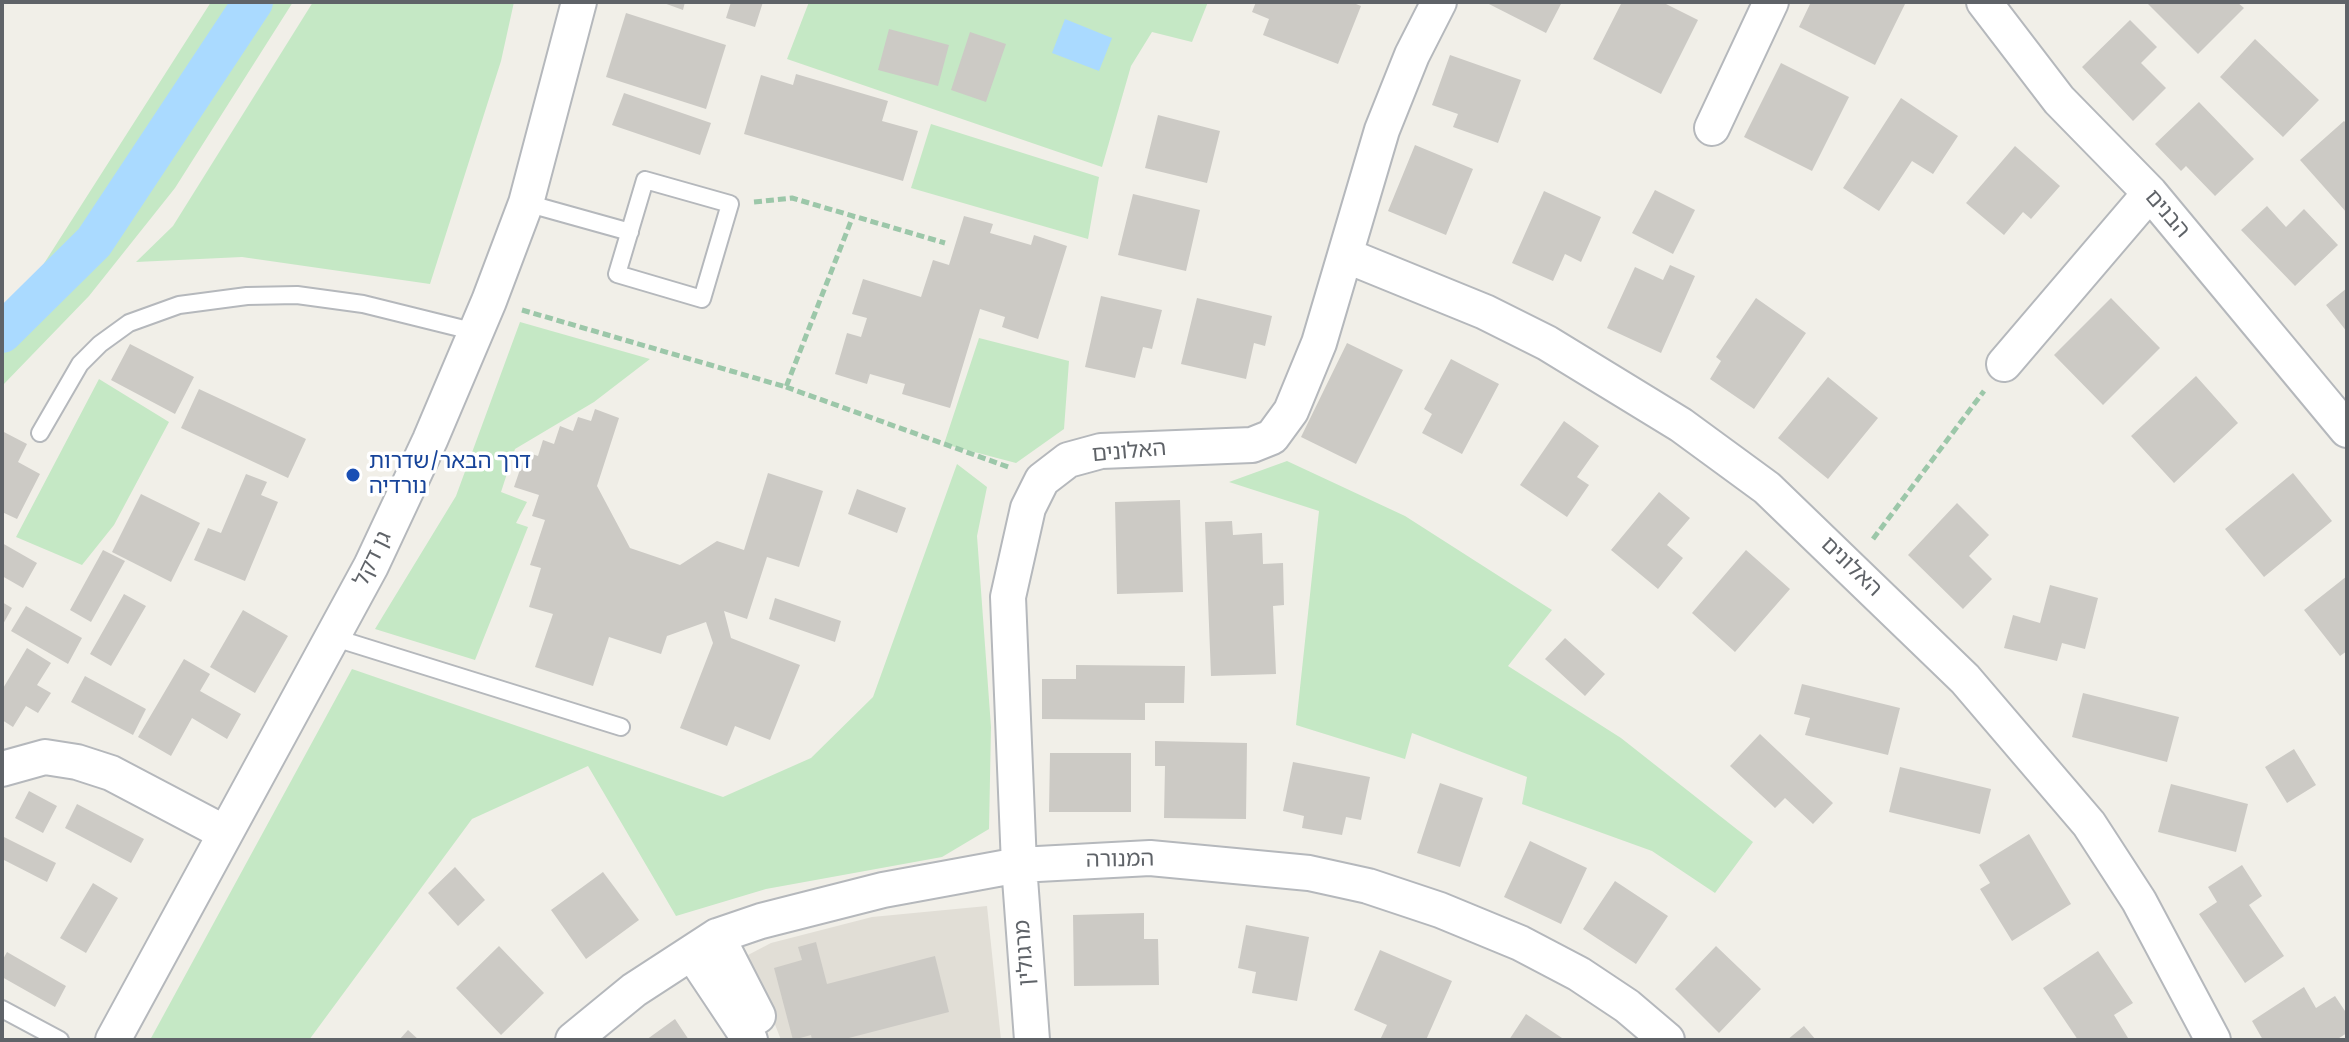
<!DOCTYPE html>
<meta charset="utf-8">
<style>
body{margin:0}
#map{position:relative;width:2349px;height:1042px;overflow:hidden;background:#f1efe8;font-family:"Fira Sans Condensed",sans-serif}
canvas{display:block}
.frame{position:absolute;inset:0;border:4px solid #5f6368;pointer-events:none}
</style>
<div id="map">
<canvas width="2349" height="1042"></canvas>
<div class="frame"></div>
</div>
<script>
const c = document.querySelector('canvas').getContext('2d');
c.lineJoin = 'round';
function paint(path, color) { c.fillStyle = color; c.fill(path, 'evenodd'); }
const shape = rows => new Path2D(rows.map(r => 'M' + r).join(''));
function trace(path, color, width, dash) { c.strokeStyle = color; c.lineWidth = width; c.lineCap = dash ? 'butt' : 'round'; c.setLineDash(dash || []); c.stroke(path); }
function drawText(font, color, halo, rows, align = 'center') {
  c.font = font + ' "Fira Sans Condensed","Noto Sans Hebrew",sans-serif'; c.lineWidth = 7; c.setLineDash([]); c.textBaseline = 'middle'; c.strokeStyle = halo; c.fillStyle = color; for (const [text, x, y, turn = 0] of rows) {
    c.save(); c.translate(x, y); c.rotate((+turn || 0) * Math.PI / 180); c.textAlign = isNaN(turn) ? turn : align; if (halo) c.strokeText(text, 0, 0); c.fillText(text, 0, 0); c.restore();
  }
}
paint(shape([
 [987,906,1001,1040,781,1040,748,955,771,943,872,917]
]), '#e1ded6');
paint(shape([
 [211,2,293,2,175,188,89,296,2,386,2,309,36,276],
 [313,2,514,2,501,61,430,284,242,257,136,262,173,226],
 [809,2,1208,2,1192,42,1152,32,1131,66,1102,167,787,59],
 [931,124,1099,177,1088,239,911,188],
 [520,322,650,359,594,402,515,449,501,492,527,502,516,523,528,527,475,660,375,629,456,496],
 [979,338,1069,361,1064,429,1016,463,944,444],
 [99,379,169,422,114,525,82,565,16,537],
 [1287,461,1405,516,1552,610,1508,666,1621,738,1753,842,1715,893,1652,851,1522,804,1527,777,1412,733,1405,759,1296,725,1319,511,1229,482],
 [957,464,987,487,977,536,991,727,989,829,942,857,766,889,676,916,588,766,472,819,309,1040,150,1040,352,669,723,797,811,758,873,697]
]), '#c5e8c5');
paint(shape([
 [1065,19,1112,38,1099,71,1052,53]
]), '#aadaff');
trace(shape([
 [2,333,94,242,253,2]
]), '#aadaff', 40);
paint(shape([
 [661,2,685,2,683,10],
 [731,2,763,2,755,27,726,18],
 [1256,2,1351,2,1361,6,1338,64,1263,35,1269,19,1252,12],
 [1485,2,1562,2,1546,33],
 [1622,2,1662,2,1698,20,1661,94,1593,59],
 [1811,2,1906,2,1875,65,1799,27],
 [2146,2,2237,2,2244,8,2198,54],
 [626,13,726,45,706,109,606,77],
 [2130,20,2157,47,2141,63,2166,88,2133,121,2082,67],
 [889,29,949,45,938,86,878,70],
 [970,32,1006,44,986,102,951,90],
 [2255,39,2319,100,2283,137,2220,77],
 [1450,55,1521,80,1498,143,1453,127,1458,114,1432,105],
 [1781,63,1849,97,1812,171,1744,137],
 [796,74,888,101,882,121,918,131,903,181,744,134,761,75,793,85],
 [624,93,711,123,700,155,612,125],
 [1901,98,1958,136,1933,174,1912,161,1879,211,1843,188],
 [2199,102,2254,159,2215,196,2186,166,2181,171,2155,144],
 [1158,115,1220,131,1207,183,1145,168],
 [2344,121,2347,124,2347,213,2300,160],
 [1415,145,1473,169,1446,235,1388,211],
 [2015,146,2060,186,2031,219,2023,212,2004,235,1966,203],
 [1655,190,1695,210,1673,254,1632,233],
 [1544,191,1601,217,1581,262,1565,254,1553,281,1512,263],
 [1133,194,1200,210,1186,271,1118,255],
 [2267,206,2286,227,2304,209,2338,245,2295,286,2241,230],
 [964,216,993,224,990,233,1031,245,1034,235,1067,246,1038,339,1002,327,1005,317,980,309,950,408,902,394,905,384,870,374,867,384,835,374,847,333,861,337,867,318,852,314,863,279,921,297,933,260,949,265],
 [1670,265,1695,276,1661,353,1607,328,1635,267,1663,280],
 [2347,288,2347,332,2326,305],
 [1101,296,1162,310,1152,349,1143,347,1135,378,1085,367],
 [1197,298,1272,316,1265,346,1254,343,1246,379,1181,364],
 [1756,298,1806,333,1754,409,1710,379,1721,361,1716,357],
 [2111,298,2160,348,2103,405,2054,355],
 [1347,343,1403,370,1356,464,1301,437],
 [130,344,194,377,175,414,111,380],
 [1451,359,1499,384,1462,454,1422,433,1432,414,1424,409],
 [2196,376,2238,423,2174,483,2131,436],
 [1828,377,1878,418,1828,479,1778,438],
 [199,389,306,439,288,478,181,428],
 [595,409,619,418,597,486,630,548,680,565,717,541,744,550,768,473,823,491,799,567,767,557,747,619,724,611,731,638,800,665,770,740,735,726,727,746,680,728,713,643,706,622,667,636,661,654,609,637,593,686,535,667,553,614,529,607,541,568,530,565,545,520,532,516,539,495,514,487,526,452,538,456,543,440,554,444,560,426,573,431,578,417,591,421],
 [1564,421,1599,446,1577,477,1589,485,1567,517,1520,485],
 [2,431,27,444,18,462,40,474,17,519,2,512],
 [2293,473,2332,521,2264,577,2225,529],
 [246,474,267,482,261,495,278,502,245,581,194,560,208,528,221,533],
 [857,489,906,508,897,533,848,514],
 [1659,492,1690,518,1667,545,1683,558,1658,589,1611,550],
 [141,494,200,523,171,582,112,552],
 [1180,500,1183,592,1117,594,1115,502],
 [1957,503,1989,535,1969,556,1992,579,1963,609,1908,555],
 [1232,521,1233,535,1262,533,1263,564,1283,563,1284,605,1273,606,1276,674,1211,676,1205,522],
 [2,543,37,563,23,588,2,576],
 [103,550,125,561,91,622,70,610],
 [1746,550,1790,589,1735,652,1692,613],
 [2347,576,2347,651,2340,656,2304,610],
 [2050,585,2098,598,2085,649,2062,643,2057,661,2004,648,2013,615,2040,623],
 [124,594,146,606,111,666,90,654],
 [775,598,841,621,835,642,769,619],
 [2,602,12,608,2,626],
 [26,606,82,638,68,664,11,631],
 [243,610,288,636,255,693,210,667],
 [1565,638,1605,674,1585,696,1545,659],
 [27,648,51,663,37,685,51,693,38,713,26,706,13,727,2,720,2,690],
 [184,659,210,674,200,691,241,714,227,739,192,718,171,756,138,737],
 [1076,665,1185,666,1184,703,1145,703,1145,720,1042,719,1042,679,1076,679],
 [85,676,146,709,133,735,71,702],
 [1802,684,1900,708,1888,755,1805,735,1810,718,1794,714],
 [2083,693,2179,717,2167,762,2072,737],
 [1760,734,1833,803,1813,824,1785,798,1775,808,1730,766],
 [1155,741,1247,743,1246,819,1164,818,1165,766,1155,766],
 [2294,749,2316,785,2287,803,2265,767],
 [1050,753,1131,753,1131,812,1049,812],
 [1293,762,1370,777,1361,820,1346,817,1342,835,1302,828,1304,816,1283,811],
 [1900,767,1991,789,1980,834,1889,812],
 [1440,783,1483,798,1460,867,1417,853],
 [2171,784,2248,804,2236,852,2158,832],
 [29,791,57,806,43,833,15,818],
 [77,804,144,839,131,863,65,828],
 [2029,834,2071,904,2012,941,1980,889,1990,883,1979,865],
 [2,836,56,863,47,882,2,859],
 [1530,841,1587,868,1561,924,1504,897],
 [2242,865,2262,896,2249,905,2284,956,2245,983,2199,914,2217,902,2208,887],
 [455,867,485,900,458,926,428,893],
 [603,872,639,920,586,959,551,910],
 [1615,881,1668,916,1636,964,1583,929],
 [93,883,118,898,86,953,60,938],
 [1144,913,1144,939,1158,939,1159,985,1074,986,1073,915],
 [1246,925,1309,937,1297,1001,1252,993,1256,972,1238,968],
 [816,942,827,984,935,956,949,1012,841,1040,812,1040,811,1035,793,1040,774,968,802,960,798,947],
 [499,946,544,993,501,1035,456,988],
 [1716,946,1761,989,1719,1033,1675,989],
 [1380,950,1452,981,1426,1040,1380,1040,1387,1025,1354,1010],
 [2098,951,2133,1003,2114,1015,2128,1038,2125,1040,2078,1040,2043,988],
 [7,952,66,986,55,1007,2,977,2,961],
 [2304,987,2316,1008,2335,996,2347,1014,2347,1033,2336,1040,2263,1040,2252,1021],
 [1526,1014,1565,1040,1509,1040],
 [675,1019,689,1040,646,1040],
 [1804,1026,1816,1040,1787,1040],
 [408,1030,419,1040,399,1040]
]), '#cccac5');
const service = shape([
 [645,180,730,204,702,299,617,274,645,180],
 [526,203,630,232],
 [40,433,80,364,100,344,129,323,179,305,247,296,297,295,363,304,476,332],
 [332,637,621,727],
 [2,1009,60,1040]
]);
const minor = shape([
 [1984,2,2059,100,2150,193,2347,430],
 [1712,128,1771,2],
 [1345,255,1485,312,1547,343,1681,425,1767,488,1965,679,2089,824,2139,901,2213,1040],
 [2004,364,2150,193],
 [2,769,45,757,77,762,111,773,225,833],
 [717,936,758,1016],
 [692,953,750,1040],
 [113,1040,371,566,430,440,489,301,526,203,579,2],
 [573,1040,634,990,717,936,761,921,883,890,1019,865,1150,858,1309,873,1368,886,1440,910,1520,943,1579,974,1627,1006,1667,1040],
 [1032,1040,1019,865,1008,597,1028,508,1042,480,1068,460,1101,451,1252,445,1272,437,1291,411,1319,343,1382,130,1412,55,1439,2]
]);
trace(service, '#b5b8bc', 20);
trace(minor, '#b5b8bc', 38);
trace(shape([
 [754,202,792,198,945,243],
 [522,310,786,387,853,216],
 [786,387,1011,468],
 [1873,539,1984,391]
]), '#9cc7a9', 5, [8, 4]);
trace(service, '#fff', 16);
trace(minor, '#fff', 34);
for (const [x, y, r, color] of [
 [353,475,8,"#1a4fb4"]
]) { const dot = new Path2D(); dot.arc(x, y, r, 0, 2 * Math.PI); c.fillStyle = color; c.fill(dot); trace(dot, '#fff', 3); }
drawText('22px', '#5f6368', '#fff', [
 ["הבנים",2167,214,49],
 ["האלונים",1129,452,-5],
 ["גן דקל",373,559,-64],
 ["האלונים",1851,567,44],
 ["המנורה",1120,860,-1],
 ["מרגולין",1025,953,-94]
]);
drawText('22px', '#164399', '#fff', [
 ["דרך הבאר/שדרות",369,462],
 ["נורדיה",369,487]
], 'left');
</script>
